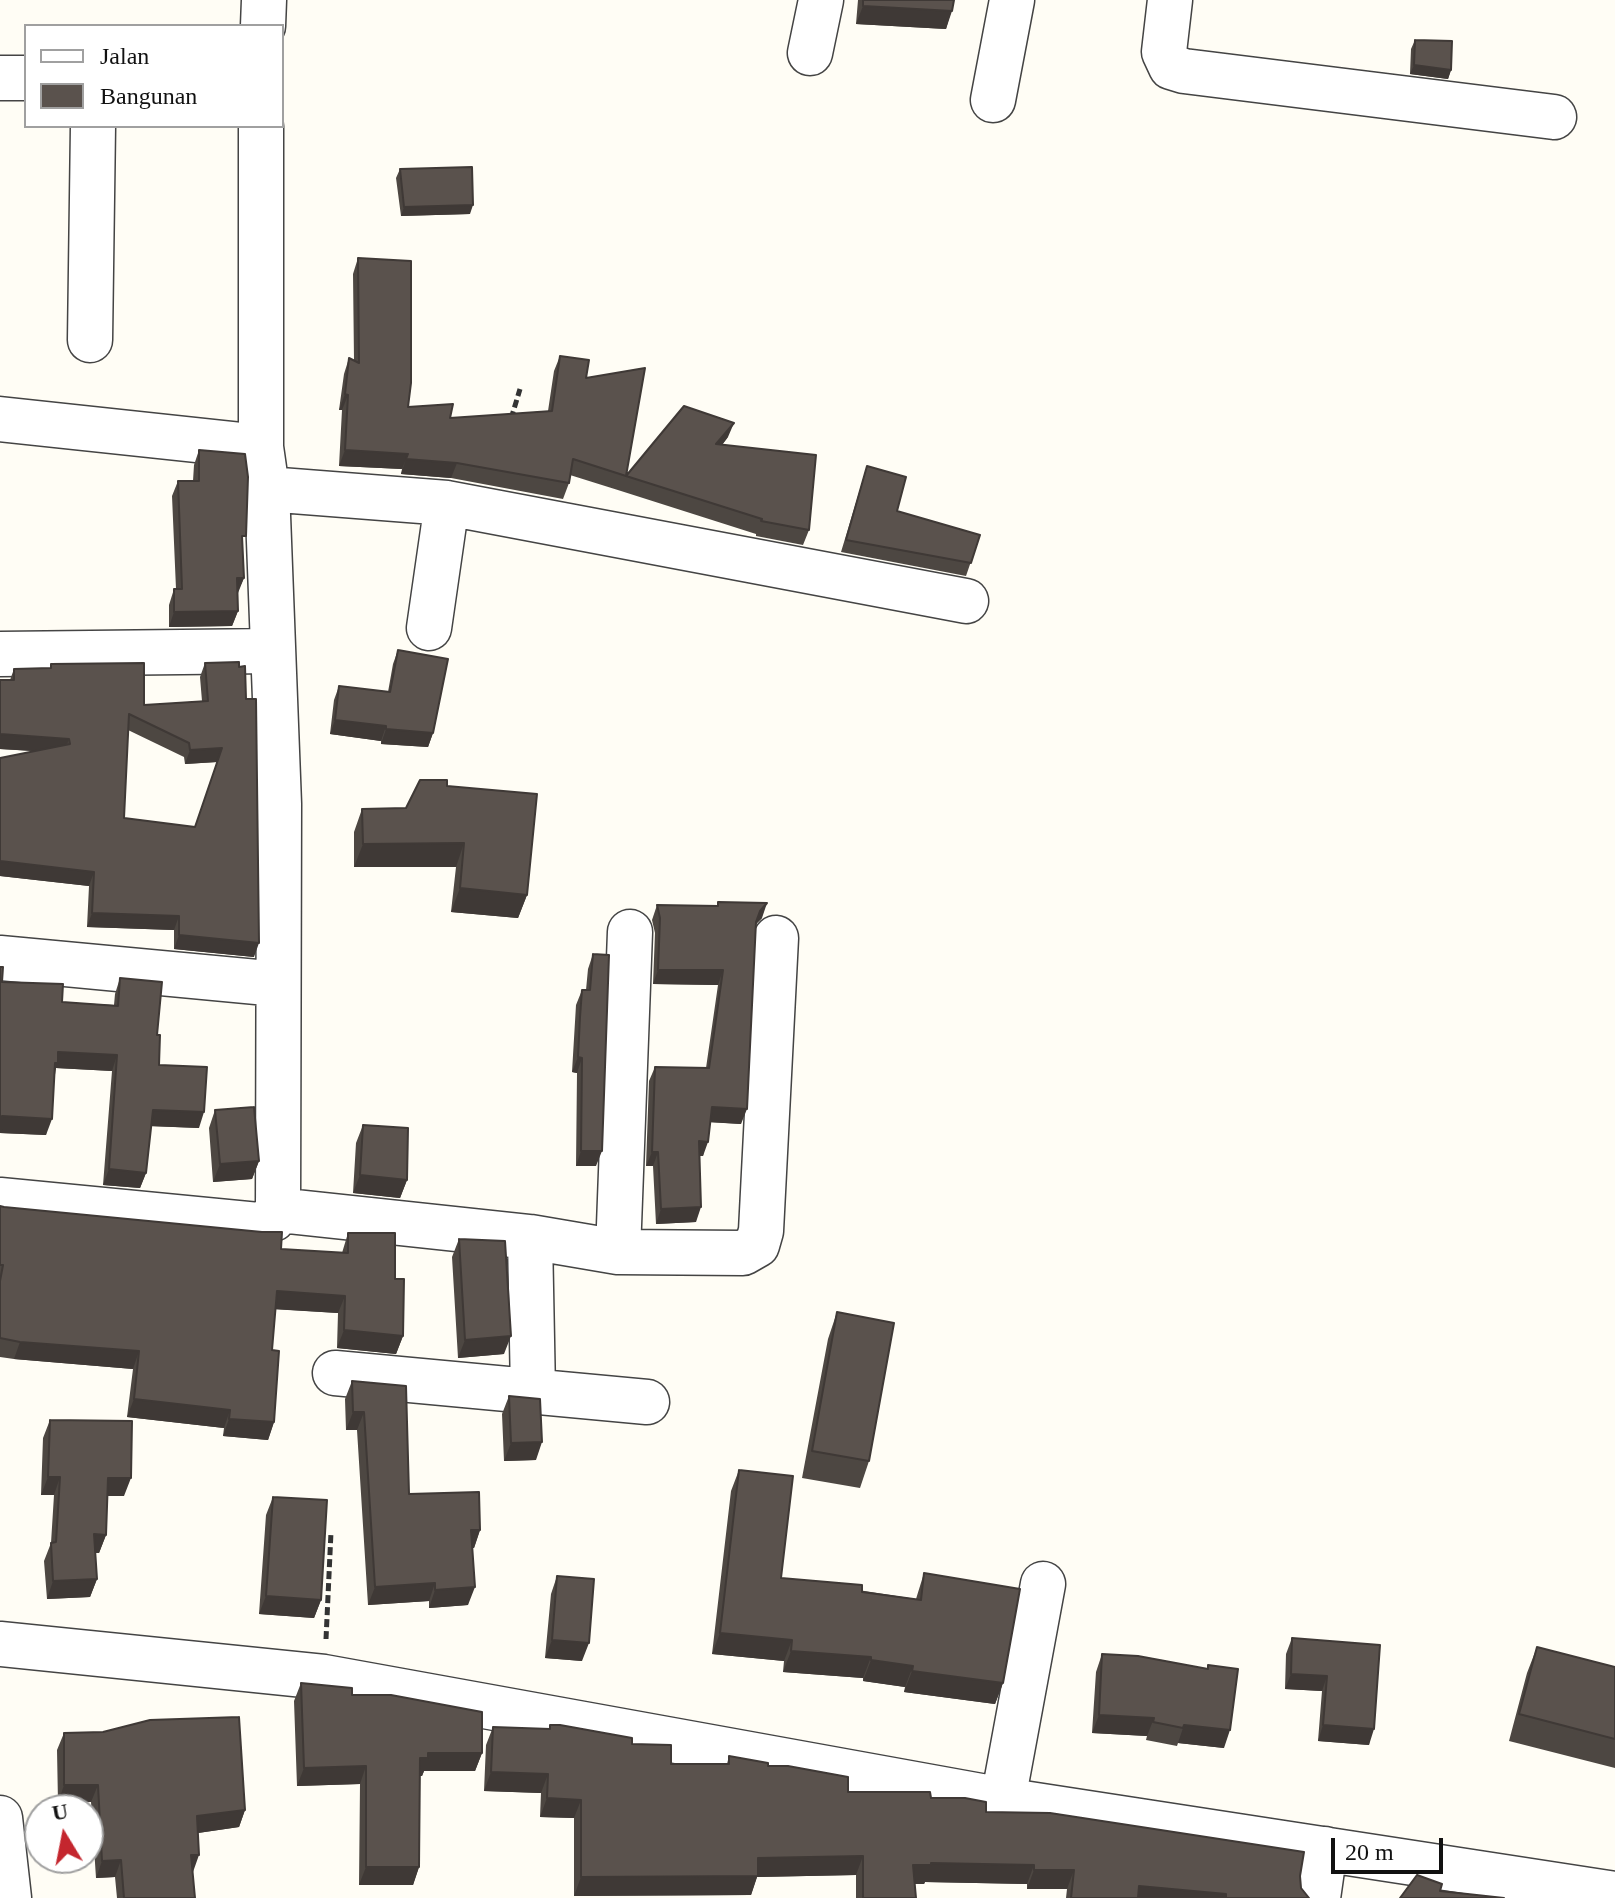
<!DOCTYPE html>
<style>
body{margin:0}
#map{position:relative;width:1615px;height:1898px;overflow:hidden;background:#fffdf5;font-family:"Times New Roman",serif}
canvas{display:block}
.legend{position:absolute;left:24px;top:24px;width:260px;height:104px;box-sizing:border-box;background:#fff;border:2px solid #a0a0a0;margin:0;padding:10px 14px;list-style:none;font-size:24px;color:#111}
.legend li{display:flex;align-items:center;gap:16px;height:40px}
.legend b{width:40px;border:2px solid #a0a0a0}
.north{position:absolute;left:24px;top:1794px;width:80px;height:80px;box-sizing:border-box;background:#fff;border:2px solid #a0a0a0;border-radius:50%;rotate:350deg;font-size:22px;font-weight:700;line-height:32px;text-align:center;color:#111}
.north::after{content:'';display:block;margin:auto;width:28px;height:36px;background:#c4262e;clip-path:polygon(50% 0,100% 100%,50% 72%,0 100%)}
.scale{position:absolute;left:1331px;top:1838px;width:112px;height:36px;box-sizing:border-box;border:4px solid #111;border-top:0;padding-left:10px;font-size:24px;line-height:28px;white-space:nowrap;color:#111;-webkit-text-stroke:6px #fff;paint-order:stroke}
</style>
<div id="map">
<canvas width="1615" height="1898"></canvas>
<ul class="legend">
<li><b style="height:10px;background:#fff"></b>Jalan</li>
<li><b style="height:22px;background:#5a524d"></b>Bangunan</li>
</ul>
<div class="north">U</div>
<div class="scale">20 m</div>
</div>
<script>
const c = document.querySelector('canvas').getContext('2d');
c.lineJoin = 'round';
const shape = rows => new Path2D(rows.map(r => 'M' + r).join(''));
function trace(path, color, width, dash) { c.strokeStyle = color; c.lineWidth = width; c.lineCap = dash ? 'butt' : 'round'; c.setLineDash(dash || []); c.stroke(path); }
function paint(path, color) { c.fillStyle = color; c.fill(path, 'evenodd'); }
const minor = shape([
 [1170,0,1164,52,1171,67,1184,71,1554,117],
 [263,26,264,0],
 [810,53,821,0],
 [0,78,26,78],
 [993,100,1012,0],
 [90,340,93,126],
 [0,419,261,447],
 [267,489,447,503,966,601],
 [429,628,447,503],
 [0,654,273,651],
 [0,958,278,984],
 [0,1200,258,1225,273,1219,278,1210,279,804,267,489,261,447,261,126],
 [278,1210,530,1237,618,1252,743,1253,757,1245,761,1231,776,938],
 [530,1237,533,1392],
 [618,1252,630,932],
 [335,1373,647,1402],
 [0,1644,324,1677,1003,1800,1615,1894],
 [1003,1800,1043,1584],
 [0,1818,9,1898],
 [1318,1898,1325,1849]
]);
trace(minor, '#444', 47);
trace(shape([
 [511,419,520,389],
 [326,1639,331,1532]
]), '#333', 5, [8, 4]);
trace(minor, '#fff', 44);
paint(shape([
 [858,0,954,0,946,29,856,24],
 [1415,40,1451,70,1448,79,1410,74,1411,49],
 [400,169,470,214,401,216,396,178],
 [358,258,408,407,450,418,548,411,554,371,560,356,586,378,626,476,621,491,570,475,569,483,563,499,451,478,401,474,402,469,339,466,342,410,339,410,344,374,349,358,354,360,353,274],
 [728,437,722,445,809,530,803,545,756,536,756,534,621,491,626,476],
 [199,450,244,578,237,593,238,611,232,626,169,627,169,605,174,589,176,589,172,496,178,481,193,481,194,465],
 [867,466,897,511,980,535,966,576,841,552],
 [398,650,433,733,428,747,381,744,381,741,330,734,334,700,339,686,388,692,393,664],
 [205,663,254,957,174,949,174,930,87,927,89,886,0,876,0,758,35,751,0,749,0,680,10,680,14,669,50,668,51,664,144,705,202,701,200,677],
 [128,730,184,757,185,764,217,762,195,827,124,818],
 [447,786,527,895,518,918,451,912,456,867,354,867,354,832,362,809,406,808],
 [718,902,762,918,756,924,741,1124,710,1122,703,1156,699,1156,696,1222,656,1224,653,1166,646,1166,649,1081,655,1067,706,1068,718,985,653,984,655,933,652,920,657,905,717,906],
 [593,954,596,1166,576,1166,577,1073,572,1072,576,1005,582,990,586,990,588,969],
 [0,967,2,982,62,1002,114,1005,115,994,120,978,157,1035,159,1065,199,1128,151,1126,146,1173,140,1188,103,1185,112,1071,56,1068,46,1135,0,1133],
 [215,1110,259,1161,252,1179,213,1182,209,1128],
 [363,1125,407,1180,400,1198,353,1193,356,1143],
 [0,1206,281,1249,342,1253,348,1233,395,1279,403,1336,396,1354,337,1348,338,1313,275,1309,272,1350,274,1422,268,1440,223,1436,224,1428,127,1417,133,1369,14,1359,0,1357],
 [459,1239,504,1354,458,1358,452,1257],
 [837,1312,869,1461,860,1488,802,1478,828,1339],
 [352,1381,409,1494,480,1530,474,1548,472,1548,468,1605,429,1608,429,1601,368,1605,357,1430,346,1430,345,1399],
 [509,1396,536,1460,504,1461,502,1414],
 [50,1420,124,1496,107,1496,106,1535,99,1553,95,1553,97,1579,90,1597,47,1599,44,1561,51,1543,54,1495,41,1495,43,1438],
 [739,1470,781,1578,916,1599,924,1573,1003,1683,995,1704,904,1692,905,1687,863,1681,863,1678,783,1672,784,1661,712,1654,731,1491],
 [273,1497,321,1600,314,1618,259,1614,266,1515],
 [557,1576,582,1661,545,1658,551,1594],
 [1292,1638,1380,1645,1369,1745,1318,1741,1322,1691,1285,1689,1286,1654],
 [1537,1647,1615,1667,1615,1768,1509,1741,1527,1673],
 [1102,1654,1207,1669,1208,1665,1224,1748,1178,1743,1177,1746,1146,1740,1147,1736,1092,1733,1096,1672],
 [301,1683,352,1695,482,1753,475,1771,424,1771,422,1776,419,1776,419,1867,413,1885,359,1885,360,1784,297,1786,294,1701],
 [550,1725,632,1744,671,1764,727,1764,729,1756,848,1792,931,1798,986,1812,1300,1876,1301,1888,1309,1898,1066,1898,1067,1889,1027,1889,1027,1884,925,1882,924,1884,914,1884,916,1898,856,1898,856,1875,757,1877,751,1895,574,1896,574,1818,540,1817,541,1793,484,1791,486,1745,493,1727,549,1729],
 [64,1733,245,1810,239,1827,198,1833,192,1872,195,1898,117,1898,115,1877,96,1878,91,1802,58,1803,57,1750]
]), '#4d4742');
paint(shape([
 [863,6,952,11,946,29,856,24],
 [1414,65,1451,70,1448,79,1410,74],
 [473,205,470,214,401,216,404,207],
 [345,394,348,395,342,410,339,410],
 [734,423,728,437,711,459,716,444],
 [345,450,408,454,402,469,339,466],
 [406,459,457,463,451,478,401,474],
 [237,578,244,578,238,593,231,593],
 [238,611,232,626,169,627,174,612],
 [335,720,386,726,381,741,330,734],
 [386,729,433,733,428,747,381,744],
 [0,734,69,739,64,753,0,749],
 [222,748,217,762,185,764,190,750],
 [464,843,456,867,354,867,363,844],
 [0,861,94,872,89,886,0,876],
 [460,888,527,895,518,918,451,912],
 [767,903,762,918,755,925,760,911],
 [92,913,179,916,174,930,87,927],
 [179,935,259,943,254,957,174,949],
 [658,970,723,970,718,985,653,984],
 [58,1052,117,1055,112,1071,56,1068,52,1079],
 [578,1057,582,1058,577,1073,572,1072],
 [712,1107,747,1109,741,1124,706,1122],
 [153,1110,204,1112,199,1128,147,1126],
 [2,1116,52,1119,46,1135,0,1133,0,1123],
 [699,1141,708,1142,703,1156,693,1155],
 [581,1151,602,1151,596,1166,576,1166],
 [652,1152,658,1152,653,1166,646,1166],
 [259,1161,252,1179,213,1182,220,1164],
 [109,1169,146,1173,140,1188,103,1185],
 [360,1175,407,1180,400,1198,353,1193],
 [701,1207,696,1222,656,1224,661,1209],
 [277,1291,345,1296,338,1313,271,1309],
 [344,1330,403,1336,396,1354,337,1348],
 [511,1336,504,1354,458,1358,465,1340],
 [20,1342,139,1351,133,1369,14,1359],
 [134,1399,230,1410,224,1428,127,1417],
 [353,1412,364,1412,357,1430,346,1430],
 [229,1419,274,1422,268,1440,223,1436],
 [542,1442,536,1460,504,1461,511,1443],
 [48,1477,60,1477,54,1495,41,1495],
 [108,1478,131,1478,124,1496,101,1496],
 [471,1530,480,1530,474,1548,465,1548],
 [94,1534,106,1535,99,1553,87,1552],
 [97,1579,90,1597,47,1599,53,1581],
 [435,1583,429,1601,368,1605,375,1587],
 [475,1587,468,1605,429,1608,435,1590],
 [266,1596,321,1600,314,1618,259,1614],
 [720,1633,792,1640,784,1661,712,1654],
 [552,1640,589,1643,582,1661,545,1658],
 [791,1651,871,1657,863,1678,783,1672],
 [871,1660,913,1666,905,1687,863,1681],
 [912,1671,1003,1683,995,1704,904,1692],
 [1291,1674,1327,1676,1322,1691,1285,1689],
 [1099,1715,1154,1718,1147,1736,1092,1733],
 [1184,1725,1230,1730,1224,1748,1178,1743],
 [1323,1725,1374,1729,1369,1745,1318,1741],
 [428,1753,482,1753,475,1771,424,1771,422,1776,413,1776,420,1758],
 [366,1766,360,1784,297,1786,304,1768],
 [491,1772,548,1774,541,1793,484,1791],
 [64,1785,98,1785,91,1802,58,1803],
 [547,1798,581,1800,574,1818,540,1817],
 [245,1810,239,1827,191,1834,197,1816],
 [191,1855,199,1855,193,1872,185,1873],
 [863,1856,856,1875,757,1877,751,1895,574,1896,581,1877,758,1858],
 [121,1860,115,1877,96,1878,102,1861],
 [931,1863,1034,1865,1027,1884,925,1882,924,1884,906,1884,913,1865],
 [366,1867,419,1867,413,1885,359,1885],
 [1034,1870,1074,1870,1067,1889,1027,1889],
 [1139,1886,1226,1894,1225,1898,1135,1898]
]), '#3f3936');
const building = shape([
 [863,0,954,0,952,11,863,6,863,0],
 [1415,40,1452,41,1451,70,1414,65,1415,40],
 [472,167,473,205,404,207,400,169,472,167],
 [358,258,411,261,411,383,408,407,453,404,450,418,552,411,560,356,589,360,586,378,645,368,626,476,573,459,569,483,457,463,406,459,408,454,345,450,348,395,345,394,349,358,359,363,358,258],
 [684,406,734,423,716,444,816,455,809,530,761,521,762,519,626,476,684,406],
 [199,450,245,454,248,477,246,536,242,536,244,578,237,578,238,611,174,612,174,589,182,589,178,481,199,481,199,450],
 [867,466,906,477,897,511,980,535,971,563,846,540,867,466],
 [398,650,448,659,433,733,386,729,386,726,335,720,339,686,390,692,398,650],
 [239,662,239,667,245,666,246,699,256,699,259,943,179,935,179,916,92,913,94,872,0,861,0,758,70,744,69,739,0,734,0,680,14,680,14,669,51,668,51,664,144,663,144,705,208,701,205,663,239,662],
 [129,714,189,743,190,750,222,748,195,827,124,818,129,714],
 [420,780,447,780,447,786,537,794,527,895,460,888,464,843,363,844,362,809,406,808,420,780],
 [718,902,767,903,760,911,756,922,747,1109,712,1107,708,1142,699,1141,701,1207,661,1209,658,1152,652,1152,655,1067,709,1068,723,970,658,970,660,918,657,905,718,906,718,902],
 [593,954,609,955,602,1151,581,1151,582,1058,578,1057,580,1017,582,990,590,990,593,954],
 [0,967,3,967,2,982,63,984,62,1002,118,1006,120,978,162,982,157,1035,160,1035,159,1065,207,1067,204,1112,153,1110,146,1173,109,1169,117,1055,58,1052,58,1063,55,1063,52,1119,2,1116,2,1129,0,1129,0,967],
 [254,1107,259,1161,220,1164,215,1110,254,1107],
 [363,1125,408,1128,407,1180,360,1175,363,1125],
 [0,1206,4,1207,262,1232,282,1232,281,1249,348,1253,348,1233,395,1233,395,1279,404,1279,403,1336,344,1330,345,1296,277,1291,272,1350,279,1351,274,1422,229,1419,230,1410,134,1399,139,1351,20,1342,0,1338,0,1281,3,1265,0,1265,0,1206],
 [459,1239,505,1241,511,1336,465,1340,459,1239],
 [837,1312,894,1323,869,1461,812,1451,837,1312],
 [352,1381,406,1386,409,1494,479,1492,480,1530,471,1530,475,1587,435,1590,435,1583,375,1587,364,1412,353,1412,352,1381],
 [509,1396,540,1399,542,1442,511,1443,509,1396],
 [50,1420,132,1421,131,1478,108,1478,106,1535,94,1534,97,1579,53,1581,51,1543,56,1542,60,1477,48,1477,50,1420],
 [739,1470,793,1476,781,1578,862,1585,862,1592,921,1600,924,1573,1020,1589,1003,1683,912,1671,913,1666,871,1660,871,1657,791,1651,792,1640,720,1633,739,1470],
 [273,1497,327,1500,321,1600,266,1596,273,1497],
 [557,1576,594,1579,589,1643,552,1640,557,1576],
 [1292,1638,1380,1645,1374,1729,1323,1725,1327,1676,1291,1674,1292,1638],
 [1537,1647,1615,1667,1615,1739,1519,1714,1537,1647],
 [1102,1654,1138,1656,1208,1669,1208,1665,1238,1669,1230,1730,1184,1725,1183,1728,1153,1722,1154,1718,1099,1715,1102,1654],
 [301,1683,352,1688,352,1695,391,1695,482,1712,482,1753,428,1753,428,1758,420,1758,419,1867,366,1867,366,1766,304,1768,301,1683],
 [239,1717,245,1810,197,1816,199,1855,191,1855,195,1898,124,1898,121,1860,102,1861,98,1785,64,1785,64,1733,103,1732,150,1720,239,1717],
 [550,1725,560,1725,632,1738,632,1744,671,1745,671,1764,729,1764,729,1756,768,1763,768,1766,788,1766,848,1777,848,1792,930,1792,931,1798,965,1798,986,1802,986,1812,1050,1813,1304,1852,1300,1876,1301,1888,1309,1898,1226,1898,1226,1894,1139,1886,1138,1898,1071,1898,1074,1870,1034,1870,1034,1865,931,1863,931,1865,913,1865,916,1898,863,1898,863,1856,758,1858,758,1876,581,1877,581,1800,547,1798,548,1774,491,1772,493,1727,550,1729,550,1725],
 [1417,1875,1442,1884,1440,1891,1504,1898,1400,1898,1417,1875]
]);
paint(building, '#5a524d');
trace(building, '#3f3936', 2);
</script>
